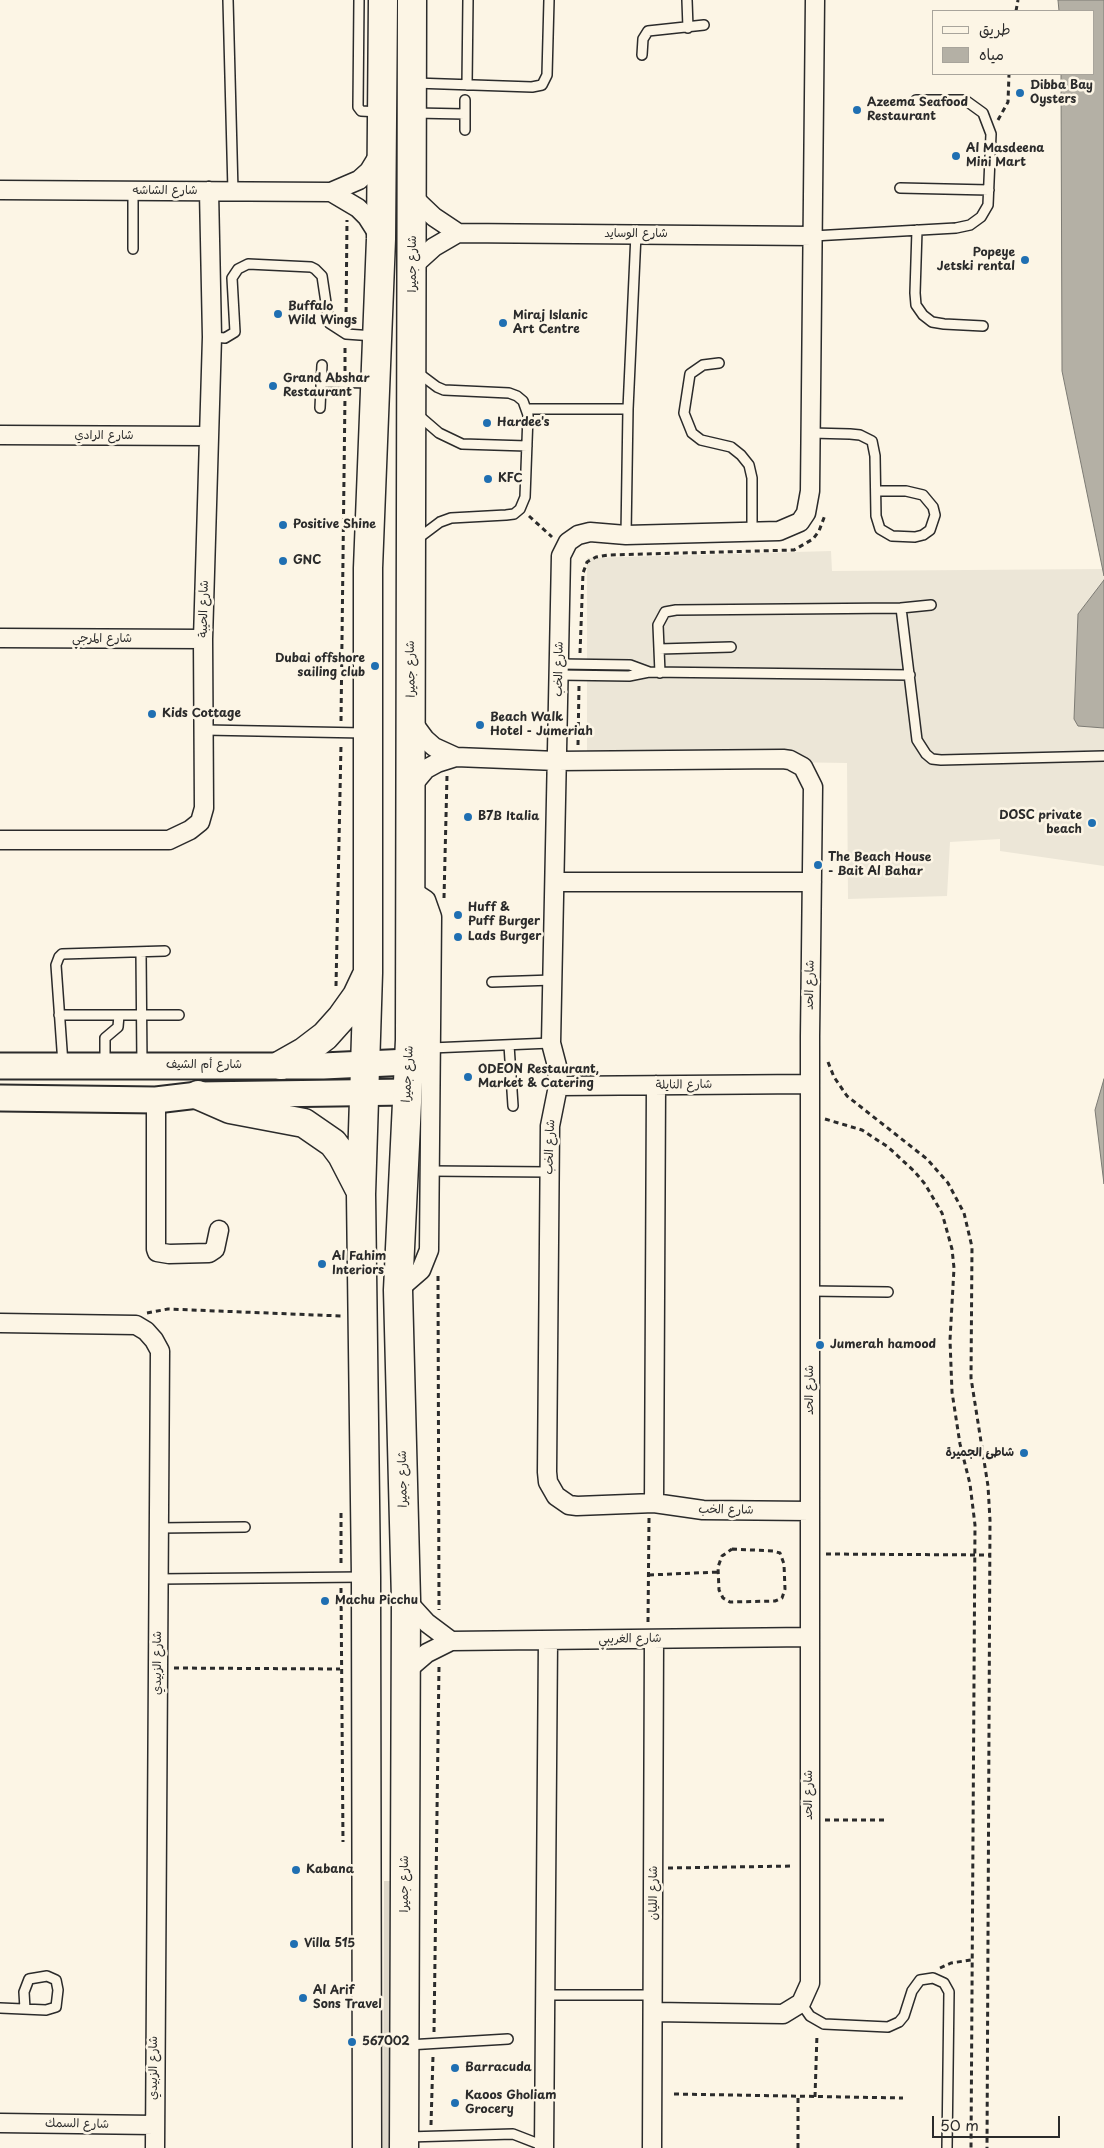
<!DOCTYPE html>
<meta charset="utf-8">
<style>
body{margin:0}
#map{position:relative;width:1104px;height:2148px;overflow:hidden;background:#fcf5e5;font-family:"Playpen Sans","Playpen Sans Arabic",sans-serif}
canvas{display:block}
.legend{position:absolute;left:932px;top:10px;width:162px;height:65px;box-sizing:border-box;background:#fcf5e5;border:1px solid #a8a49b;margin:0;padding:6px 9px;list-style:none;font-size:15px;color:#2b2b2b}
.legend li{display:flex;align-items:center;gap:10px;height:25px}
.legend b{width:25px;border:1px solid #a8a49b}
.scale{position:absolute;left:932px;top:2116px;width:128px;height:22px;box-sizing:border-box;border:2px solid #2b2b2b;border-top:0;padding-left:6px;font-size:15px;line-height:18px;white-space:nowrap;color:#2b2b2b;-webkit-text-stroke:4px #fcf5e5;paint-order:stroke}
</style>
<div id="map">
<canvas width="1104" height="2148"></canvas>
<ul class="legend">
<li><b style="height:6px;background:#fcf5e5"></b>طريق</li>
<li><b style="height:14px;background:#b4b0a5"></b>مياه</li>
</ul>
<div class="scale">50 m</div>
</div>
<script>
const c = document.querySelector('canvas').getContext('2d');
c.lineJoin = 'round';
function paint(path, color) { c.fillStyle = color; c.fill(path, 'evenodd'); }
const shape = rows => new Path2D(rows.map(r => 'M' + r).join(''));
function trace(path, color, width, dash) { c.strokeStyle = color; c.lineWidth = width; c.lineCap = dash ? 'butt' : 'round'; c.setLineDash(dash || []); c.stroke(path); }
function drawText(font, color, halo, rows, align = 'center') {
  c.font = font + ' "Playpen Sans","Playpen Sans Arabic",sans-serif'; c.lineWidth = 5; c.setLineDash([]); c.textBaseline = 'middle'; c.strokeStyle = halo; c.fillStyle = color; for (const [text, x, y, turn = 0] of rows) {
    c.save(); c.translate(x, y); c.rotate((+turn || 0) * Math.PI / 180); c.textAlign = isNaN(turn) ? turn : align; if (halo) c.strokeText(text, 0, 0); c.fillText(text, 0, 0); c.restore();
  }
}
paint(shape([
 [831,551,832,571,1103,569,1104,580,1078,614,1074,719,1079,726,1104,725,1104,866,1000,851,1000,839,950,842,947,896,848,899,847,763,587,759,587,558]
]), '#ece6d7');
paint(shape([
 [384,1881,395,1881,393,2148,383,2148]
]), '#ded8ca');
const water = shape([
 [1058,0,1104,0,1104,576,1062,371,1061,74,1093,74,1093,11,1059,11,1058,0],
 [1104,580,1104,728,1078,726,1074,719,1078,614,1104,580],
 [1104,1079,1104,1184,1095,1110,1104,1079]
]);
paint(water, '#b4b0a5');
trace(water, '#7d7b74', 1);
const service = shape([
 [228,0,233,191],
 [359,0,358,107,361,111,379,112],
 [687,0,688,28],
 [642,55,643,39,648,31,704,25],
 [415,83,532,87,542,85,547,75,549,0],
 [467,85,468,0],
 [415,113,465,114],
 [465,130,465,100],
 [900,188,989,190],
 [133,191,133,249],
 [917,230,915,293,916,305,923,315,932,322,944,324,983,326],
 [813,236,956,228,970,225,981,217,988,205,991,134,983,113,965,100,916,100],
 [212,337,225,338,235,332,232,278,238,269,248,264,311,267,315,269,322,276,329,323,346,334,374,336],
 [719,363,703,365,690,374,684,413,692,433,701,440,731,447,741,455,749,465,752,478,752,532],
 [321,382,373,383],
 [320,408,322,365],
 [527,409,628,409],
 [417,414,439,433,462,444,527,446],
 [811,433,850,434,860,435,872,441,875,456,876,516,880,529,892,536,915,537,923,535,930,530,935,515,933,507,923,495,906,491,877,491],
 [626,535,628,409,636,234],
 [416,540,440,522,451,518,506,515,514,514,520,509,525,497,528,415,523,401,517,396,509,393,444,390,437,387,417,372],
 [901,608,917,740,926,754,932,759,941,760,1104,756],
 [659,649,731,647],
 [559,664,630,665,649,672],
 [660,673,658,625,665,612,676,610,901,608,931,605],
 [559,675,629,676,649,672,910,675],
 [205,730,364,733],
 [141,952,142,1065],
 [492,982,553,980],
 [59,1015,179,1015],
 [509,1045,513,1106],
 [431,1048,551,1043],
 [63,1064,56,965,59,957,62,954,165,951],
 [105,1066,105,1038,118,1027,119,1015],
 [430,1171,549,1172],
 [810,1291,888,1292],
 [159,1528,245,1527],
 [158,1579,363,1577],
 [545,1995,654,1995],
 [801,2003,810,2016,824,2024,888,2027,899,2022,904,2016,912,1991,920,1980,933,1978,944,1983,949,1992,947,2148],
 [0,2008,46,2010,56,2007,58,1990,56,1980,47,1976,29,1979,24,1992,25,2009],
 [408,2045,508,2039],
 [407,2137,513,2134,544,2146]
]);
const minor = shape([
 [0,190,331,192,359,180,369,171,380,153],
 [331,192,358,208,367,217,381,239],
 [413,197,434,217,458,233],
 [413,266,434,247,458,233,813,236],
 [0,435,208,436],
 [0,638,203,639],
 [411,720,425,739,434,747,456,757],
 [411,787,426,769,437,763,456,757,557,761,783,759,790,760,803,767,813,787,810,1036,810,1983,801,2003,783,2014,654,2012],
 [0,840,169,840,190,830,200,822,204,808,203,639,212,337,209,191],
 [555,882,812,882],
 [558,1086,809,1084],
 [156,1100,156,1249,157,1252,169,1254,209,1253,215,1249,219,1230],
 [398,1290,421,1270,429,1250,432,917,426,900,411,890],
 [0,1323,136,1325,146,1331,154,1340,160,1351,155,2148],
 [654,1503,656,1085],
 [810,1511,703,1510,654,1503,577,1506,569,1505,556,1496,548,1482,547,1472,550,1126,558,1086,557,1066,551,1043,561,556,568,542,578,535,590,532,626,535,779,531,800,522,806,513,810,491,815,0],
 [406,1600,427,1623,451,1641],
 [406,1671,427,1653,451,1641,809,1637],
 [0,2123,154,2125],
 [544,2148,548,1640],
 [652,2148,654,1639]
]);
const secondary = shape([
 [0,1066,323,1066,409,1062],
 [0,1098,156,1100,198,1095,407,1092]
]);
const primary = shape([
 [281,1065,304,1052,325,1036,342,1017,357,996,366,977],
 [198,1095,230,1109,304,1123,333,1143,342,1155,359,1188],
 [367,2148,366,1577,361,1194,368,973,368,568,381,239,383,0],
 [404,2148,406,1600,398,1290,410,1040,412,0]
]);
trace(service, '#2b2b2b', 12);
trace(minor, '#2b2b2b', 21);
trace(secondary, '#2b2b2b', 29);
trace(primary, '#2b2b2b', 31);
trace(shape([
 [1016,11,1018,0],
 [998,120,1008,102,1009,74],
 [346,321,347,220],
 [345,371,345,345],
 [529,516,552,537],
 [580,653,583,573,587,562,596,557,609,555,794,550,813,539,819,531,825,515],
 [341,721,345,395],
 [578,745,579,686],
 [444,898,447,776],
 [336,986,341,745],
 [828,1062,834,1077,847,1096,927,1159,948,1183,964,1213,972,1247,971,1378,988,1486,990,1520,987,2148],
 [825,1119,862,1130,888,1147,914,1171,925,1184,942,1213,952,1249,954,1268,950,1340,952,1392,960,1444,970,1484,975,1525,971,2148],
 [438,1276,439,1610],
 [147,1313,168,1309,341,1316],
 [341,1513,341,1565],
 [732,1549,773,1551,780,1553,784,1564,785,1589,782,1598,775,1601,730,1602,723,1598,719,1590,718,1567,722,1556,732,1549],
 [826,1554,990,1555],
 [649,1575,718,1572],
 [341,1588,343,1842],
 [648,1622,649,1518],
 [174,1668,340,1669],
 [825,1820,888,1820],
 [668,1868,794,1866],
 [940,1968,951,1963,971,1960],
 [434,2032,439,1666],
 [674,2094,903,2098],
 [815,2097,817,2034],
 [431,2125,433,2056],
 [798,2148,798,2096]
]), '#2b2b2b', 3, [5, 4]);
trace(service, '#fcf5e5', 9);
trace(minor, '#fcf5e5', 18);
trace(secondary, '#fcf5e5', 25);
trace(primary, '#fcf5e5', 28);
for (const [x, y, r, color] of [
 [1020,93,5,"#1f6fb2"],
 [857,110,5,"#1f6fb2"],
 [956,156,5,"#1f6fb2"],
 [1025,260,5,"#1f6fb2"],
 [278,314,5,"#1f6fb2"],
 [503,323,5,"#1f6fb2"],
 [273,386,5,"#1f6fb2"],
 [487,423,5,"#1f6fb2"],
 [488,479,5,"#1f6fb2"],
 [283,525,5,"#1f6fb2"],
 [283,561,5,"#1f6fb2"],
 [375,666,5,"#1f6fb2"],
 [152,714,5,"#1f6fb2"],
 [480,725,5,"#1f6fb2"],
 [468,817,5,"#1f6fb2"],
 [1092,823,5,"#1f6fb2"],
 [818,865,5,"#1f6fb2"],
 [458,915,5,"#1f6fb2"],
 [458,937,5,"#1f6fb2"],
 [468,1077,5,"#1f6fb2"],
 [322,1264,5,"#1f6fb2"],
 [820,1345,5,"#1f6fb2"],
 [1024,1453,5,"#1f6fb2"],
 [325,1601,5,"#1f6fb2"],
 [296,1870,5,"#1f6fb2"],
 [294,1944,5,"#1f6fb2"],
 [303,1998,5,"#1f6fb2"],
 [352,2042,5,"#1f6fb2"],
 [455,2068,5,"#1f6fb2"],
 [455,2103,5,"#1f6fb2"]
]) { const dot = new Path2D(); dot.arc(x, y, r, 0, 2 * Math.PI); c.fillStyle = color; c.fill(dot); trace(dot, '#fcf5e5', 2); }
drawText('bold 12px', '#2b2b2b', '#fcf5e5', [
 ["Dibba Bay",1030,86],
 ["Oysters",1030,100],
 ["Azeema Seafood",867,103],
 ["Restaurant",867,117],
 ["Al Masdeena",966,149],
 ["Mini Mart",966,163],
 ["Popeye",1015,253,"right"],
 ["Jetski rental",1015,267,"right"],
 ["Buffalo",288,307],
 ["Wild Wings",288,321],
 ["Miraj Islanic",513,316],
 ["Art Centre",513,330],
 ["Grand Abshar",283,379],
 ["Restaurant",283,393],
 ["Hardee's",497,423],
 ["KFC",498,479],
 ["Positive Shine",293,525],
 ["GNC",293,561],
 ["Dubai offshore",365,659,"right"],
 ["sailing club",365,673,"right"],
 ["Kids Cottage",162,714],
 ["Beach Walk",490,718],
 ["Hotel - Jumeriah",490,732],
 ["DOSC private",1082,816,"right"],
 ["beach",1082,830,"right"],
 ["B7B Italia",478,817],
 ["The Beach House",828,858],
 ["- Bait Al Bahar",828,872],
 ["Huff &",468,908],
 ["Puff Burger",468,922],
 ["Lads Burger",468,937],
 ["ODEON Restaurant,",478,1070],
 ["Market & Catering",478,1084],
 ["Al Fahim",332,1257],
 ["Interiors",332,1271],
 ["Jumerah hamood",830,1345],
 ["شاطئ الجميرة",1014,1453,"right"],
 ["Machu Picchu",335,1601],
 ["Kabana",306,1870],
 ["Villa 515",304,1944],
 ["Al Arif",313,1991],
 ["Sons Travel",313,2005],
 ["567002",362,2042],
 ["Barracuda",465,2068],
 ["Kaoos Gholiam",465,2096],
 ["Grocery",465,2110]
], 'left');
drawText('12px', '#2b2b2b', '#fcf5e5', [
 ["شارع الشاشه",165,191],
 ["شارع الوسايد",636,234],
 ["شارع جميرا",413,264,-90],
 ["شارع الرادي",104,436],
 ["شارع الحيبة",204,609,-89],
 ["شارع المرجي",102,639],
 ["شارع جميرا",411,669,-91],
 ["شارع الخب",559,669,-89],
 ["شارع الحد",810,985,-89],
 ["شارع أم الشيف",204,1065],
 ["شارع جميرا",408,1074,-87],
 ["شارع النايلة",684,1085,-1],
 ["شارع الخب",550,1147,-88],
 ["شارع الحد",810,1390,-90],
 ["شارع جميرا",403,1479,-91],
 ["شارع الخب",726,1510,1],
 ["شارع الغريبي",630,1639,-1],
 ["شارع الزبيدي",158,1663,-90],
 ["شارع الحد",809,1795,-90],
 ["شارع جميرا",405,1884,-90],
 ["شارع الليان",654,1893,-90],
 ["شارع الزبيدي",154,2068,-90],
 ["شارع السمك",77,2124,1]
]);
</script>
